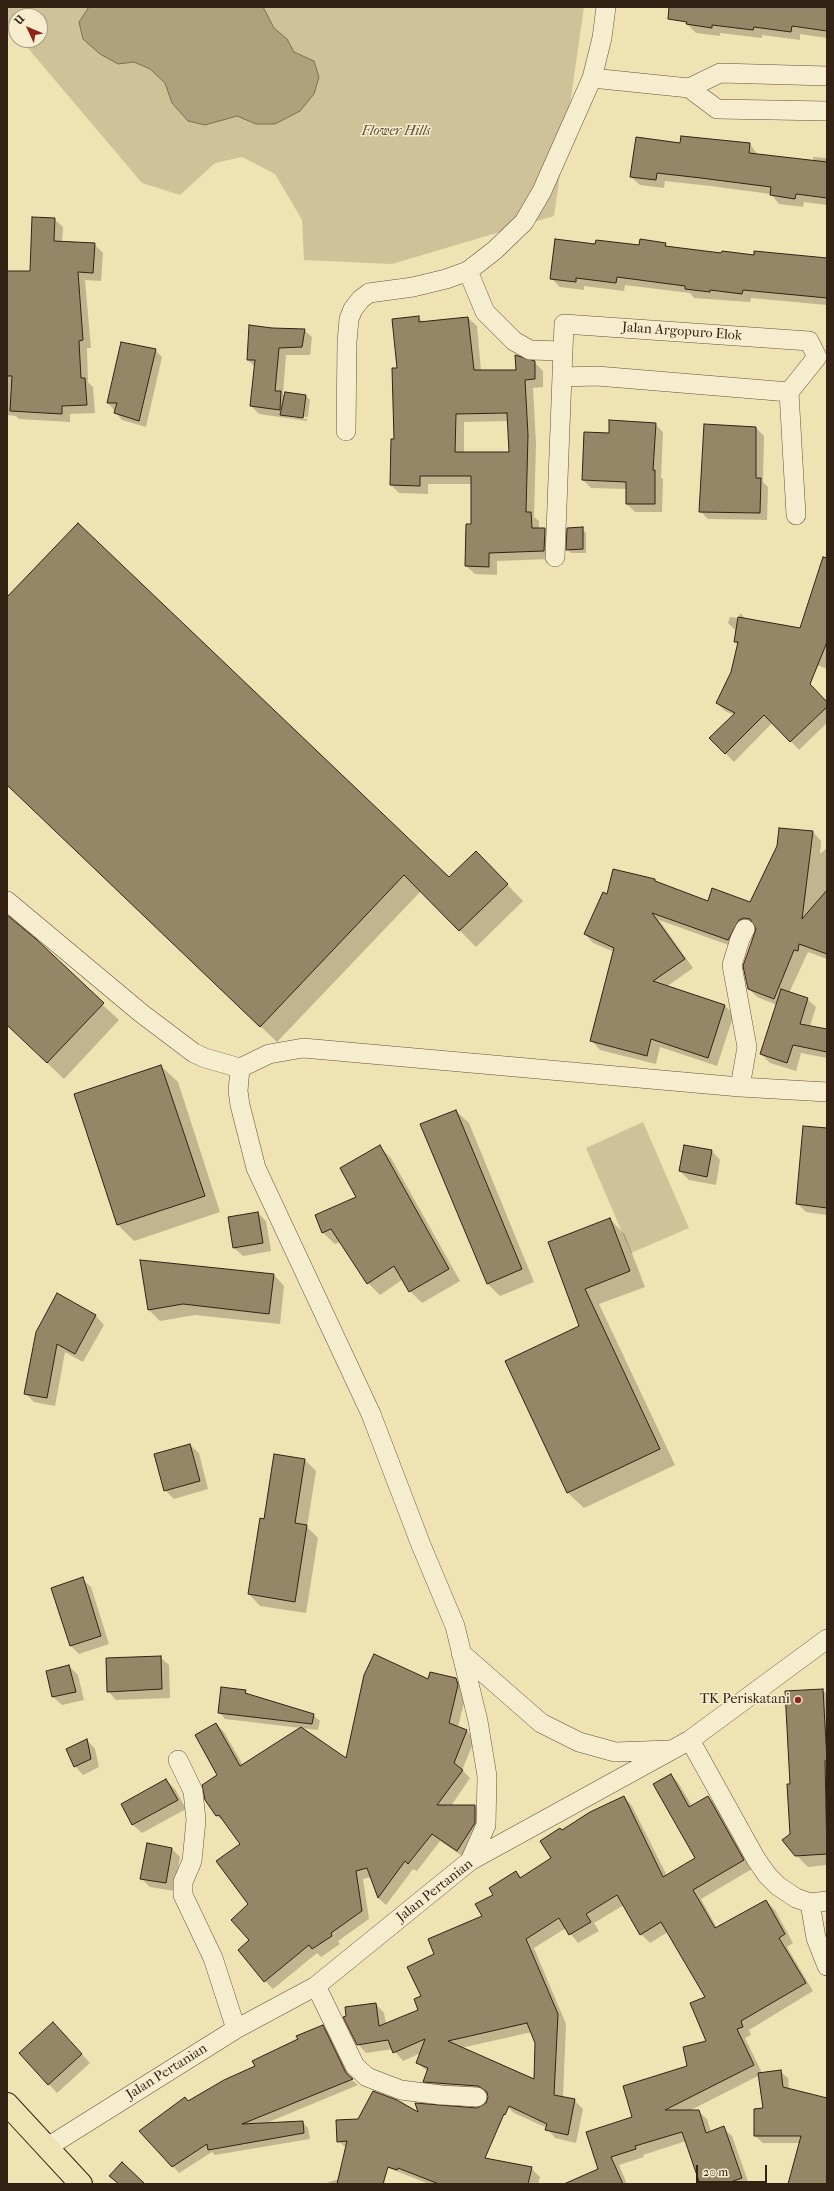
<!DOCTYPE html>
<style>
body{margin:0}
#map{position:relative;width:834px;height:2191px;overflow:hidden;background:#f0e3b3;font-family:"IM FELL French Canon",serif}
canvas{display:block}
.frame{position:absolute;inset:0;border:8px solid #332214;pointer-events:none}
.north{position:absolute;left:8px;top:8px;width:40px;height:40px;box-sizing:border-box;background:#f5edce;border:1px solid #a79c84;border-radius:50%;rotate:314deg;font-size:11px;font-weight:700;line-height:16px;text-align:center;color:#332214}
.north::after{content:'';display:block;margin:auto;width:14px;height:18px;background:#8f2418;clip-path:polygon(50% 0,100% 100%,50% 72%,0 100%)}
.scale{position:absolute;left:696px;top:2165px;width:71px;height:18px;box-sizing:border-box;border:2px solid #332214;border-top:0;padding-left:5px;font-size:12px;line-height:14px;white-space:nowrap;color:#332214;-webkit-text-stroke:3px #f5edce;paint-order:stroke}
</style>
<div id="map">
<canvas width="834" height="2191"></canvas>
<div class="frame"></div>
<div class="north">U</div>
<div class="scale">20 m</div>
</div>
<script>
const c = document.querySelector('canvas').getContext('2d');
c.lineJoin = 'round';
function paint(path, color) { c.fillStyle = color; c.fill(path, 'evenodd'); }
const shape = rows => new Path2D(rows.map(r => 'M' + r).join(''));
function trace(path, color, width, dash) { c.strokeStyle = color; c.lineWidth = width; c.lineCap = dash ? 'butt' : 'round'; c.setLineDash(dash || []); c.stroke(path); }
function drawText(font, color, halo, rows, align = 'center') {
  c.font = font + ' "IM FELL French Canon",serif'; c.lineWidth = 3; c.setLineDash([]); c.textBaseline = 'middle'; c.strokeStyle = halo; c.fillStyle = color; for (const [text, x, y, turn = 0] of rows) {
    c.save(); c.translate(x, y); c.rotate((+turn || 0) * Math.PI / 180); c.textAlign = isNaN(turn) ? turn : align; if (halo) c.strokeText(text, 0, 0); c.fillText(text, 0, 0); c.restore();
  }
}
paint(shape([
 [7,7,584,7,554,216,392,264,304,260,302,220,275,174,242,157,215,163,180,195,142,183,21,40,40,40,40,16,16,16,16,34,7,24],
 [643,1122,689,1228,631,1253,586,1148]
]), '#d0c298');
const water = shape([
 [89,7,263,7,274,28,287,39,294,52,314,61,319,77,314,94,300,111,275,124,256,124,237,116,205,125,188,121,172,103,165,83,150,69,134,62,118,64,100,54,83,39,79,22,89,7]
]);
paint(water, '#b0a17d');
trace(water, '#7e6e53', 1);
paint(shape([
 [690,7,827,7,827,38,800,34,800,40,762,35,762,38,720,33,720,36,696,33,687,24],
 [682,137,750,144,758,155,813,161,813,157,827,158,827,205,804,202,803,207,779,204,771,194,710,186,665,181,664,188,640,185,631,177,681,144],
 [54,219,63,227,62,243,94,244,103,253,101,281,85,280,91,348,87,348,88,382,93,387,95,413,70,414,70,422,19,419,16,416,7,415,7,272,31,272],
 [665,244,669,248,722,255,827,258,827,305,751,298,750,302,694,298,690,293,625,285,624,291,584,286,584,290,560,287,551,278,596,245,640,247],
 [418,317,424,323,468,318,477,326,481,371,517,371,534,362,543,371,543,387,533,388,536,444,534,517,539,521,539,529,545,529,553,538,552,559,497,561,497,575,475,574,466,566,472,525,472,484,428,484,428,494,399,493,391,485,395,440,398,369],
 [508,421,510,453,464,453,464,422],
 [272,329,304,330,312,337,310,355,286,355,283,394,285,396,306,396,310,400,308,417,287,415,287,417,307,419,307,421,259,414,251,406,255,367,248,360],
 [122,343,155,350,162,357,146,427,122,420,108,403],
 [655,424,663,432,661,477,663,479,662,512,635,512,627,504,627,489,591,488,583,480],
 [705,426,756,428,764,436,763,482,768,487,767,520,708,519,700,511],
 [582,528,586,533,586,553,571,553,567,549],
 [827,582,827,669,771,646,827,703,827,723,799,750,773,722,734,762,711,738,734,715,725,711,717,703,732,672,738,645,735,641,736,631,728,623,730,617,739,618,740,613,746,619,801,629],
 [7,598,449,879,492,869,523,901,476,947,421,891,277,1042,7,784],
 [813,832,821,841,820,854,827,848,827,959,808,952,789,993,807,999,816,1007,810,1026,827,1030,827,1058,801,1053,796,1071,770,1063,761,1054,777,1005,757,997,748,988,757,929,753,926,737,948,659,920,693,968,666,987,725,1006,734,1014,717,1066,660,1047,656,1064,600,1050,592,1041,614,952,593,943,585,934,607,896,654,880,658,883,708,902,750,903],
 [7,917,119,1020,64,1079,7,1025],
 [161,1066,178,1082,220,1212,134,1241,118,1225,75,1095],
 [456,1111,469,1123,534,1282,500,1296,487,1283],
 [827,1129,827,1215,806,1212,797,1203],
 [379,1146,391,1158,460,1281,422,1303,410,1291,403,1279,380,1295,368,1283,341,1242,335,1244,323,1233,358,1198],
 [712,1151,720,1160,716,1185,689,1180,680,1171],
 [258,1213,266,1221,271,1251,243,1256,234,1248],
 [610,1219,625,1235,645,1287,599,1304,675,1465,584,1508,568,1493,506,1362,580,1327,549,1242],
 [141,1261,274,1275,284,1286,280,1324,195,1315,160,1321,149,1310],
 [57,1295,96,1316,104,1325,83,1362,65,1352,55,1406,34,1402,25,1393],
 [190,1445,199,1453,208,1489,174,1499,165,1490],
 [305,1460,316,1471,307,1527,318,1538,306,1613,260,1606,249,1594,265,1520],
 [82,1579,91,1587,109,1644,79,1654,71,1646],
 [160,1657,169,1665,170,1698,116,1700,108,1691],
 [69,1666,78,1675,84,1700,62,1705,53,1697,47,1672],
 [456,1679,464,1687,466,1694,458,1727,466,1730,475,1739,462,1770,470,1778,451,1806,475,1806,483,1814,465,1858,440,1841,417,1871,413,1869,386,1905,378,1898,371,1877,363,1879,369,1919,338,1941,340,1944,321,1957,317,1953,273,1989,265,1981,251,1940,249,1904,241,1844,226,1823,217,1816,206,1799,218,1776,216,1724,224,1732,243,1765,347,1760,429,1681],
 [822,1690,827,1694,827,1865,808,1867,796,1855,791,1834,791,1784],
 [245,1691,250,1696,313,1715,320,1721,318,1730,225,1719,219,1712],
 [87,1740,95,1749,99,1767,83,1775,75,1766],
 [671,1775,679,1784,692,1806,708,1797,717,1806,752,1869,701,1899,717,1928,766,1901,775,1910,793,1943,787,1947,813,1991,749,2030,751,2035,745,2038,762,2073,780,2071,788,2078,789,2090,827,2099,827,2184,789,2184,800,2143,763,2143,755,2136,764,2109,760,2075,689,2111,698,2111,707,2119,711,2132,723,2128,732,2136,749,2184,701,2184,686,2141,643,2155,644,2157,619,2165,627,2184,592,2184,599,2169,633,2118,689,2067,708,2042,707,1998,668,1932,650,1943,641,1934,624,1905,594,1923,599,1931,578,1943,566,1928,534,1948,566,2024,563,2098,574,2100,583,2109,576,2143,555,2138,547,2128,514,2113,505,2104,488,2094,433,2090,424,2081,428,2072,418,2063,421,2053,403,2061,393,2049,366,2053,358,2044,376,2004,384,2013,386,2024,419,2010,435,1954,483,1917,494,1895,516,1872,522,1878,552,1858,562,1831,624,1797,632,1806,667,1876,697,1858],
 [532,2032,536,2043,535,2081,461,2048],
 [166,1780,175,1789,186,1809,142,1833,133,1825,122,1804],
 [172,1849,180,1857,174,1891,150,1887,141,1878],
 [323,2026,329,2033,351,2079,358,2085,264,2124,302,2122,308,2128,310,2139,215,2155,212,2152,179,2173,141,2131,188,2102,256,2067],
 [61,2031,90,2063,57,2093,20,2053],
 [337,2121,465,2184,429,2184,355,2155,338,2141],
 [346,2150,387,2184,323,2184,339,2179],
 [531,2168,540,2177,538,2184,488,2184]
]), '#0003');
const building = shape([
 [669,7,827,7,827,31,792,26,791,32,754,27,753,30,712,25,712,28,686,24,687,22,668,19,669,7],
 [681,136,750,143,749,153,827,162,827,198,796,194,795,199,770,195,771,187,701,178,657,173,656,180,630,177,636,137,680,143,681,136],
 [32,217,55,218,54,241,95,243,93,273,78,272,83,340,79,341,81,378,85,378,87,405,62,406,62,414,10,411,12,376,7,376,7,271,30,271,32,217],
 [555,239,595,244,596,240,639,245,640,239,666,243,665,246,721,253,722,251,754,255,754,251,827,258,827,298,743,290,742,294,710,290,710,292,685,289,685,286,617,277,616,283,576,278,576,282,550,279,555,239],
 [419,316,419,322,468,317,474,370,516,370,515,355,535,361,535,379,525,380,528,435,526,512,531,512,532,528,545,528,544,551,489,553,489,567,465,566,466,524,471,524,471,476,420,476,420,486,390,485,391,439,394,439,392,368,397,368,392,319,419,316],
 [507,413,509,452,455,452,456,414,507,413],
 [249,325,272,328,305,329,302,347,279,348,275,391,281,391,280,410,250,406,255,360,247,360,249,325],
 [121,342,156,349,139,421,114,413,117,403,107,403,121,342],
 [285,392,306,395,303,418,280,415,285,392],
 [609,420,656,423,653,470,655,470,655,504,626,504,626,482,582,480,584,432,609,433,609,420],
 [704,424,756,427,756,478,761,478,760,513,699,512,704,424],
 [78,523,449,877,476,851,508,884,459,931,404,875,260,1027,7,785,7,597,78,523],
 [583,527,583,549,566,550,567,528,583,527],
 [823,557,827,558,827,642,810,684,827,702,827,707,790,742,764,715,725,754,709,738,735,713,716,703,731,672,738,642,734,642,738,617,800,628,823,557],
 [779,828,813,831,802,919,827,890,827,954,799,944,798,951,794,950,774,999,748,989,743,966,756,929,750,919,744,918,739,920,728,940,652,913,685,959,653,981,725,1005,708,1058,651,1039,647,1056,590,1041,614,948,584,934,603,892,607,894,613,869,655,879,655,881,708,901,712,888,750,902,777,846,779,828],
 [7,915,36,939,104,1003,47,1063,7,1025,7,915],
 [781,989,808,998,800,1024,827,1029,827,1052,793,1045,787,1063,760,1054,781,989],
 [161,1065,205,1196,117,1225,74,1094,161,1065],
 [456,1110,522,1269,487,1284,420,1124,456,1110],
 [803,1126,827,1128,827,1208,796,1204,803,1126],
 [380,1145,449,1269,409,1292,394,1266,367,1284,331,1229,322,1233,315,1215,356,1197,340,1168,380,1145],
 [684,1145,712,1150,707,1177,679,1171,684,1145],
 [258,1212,263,1243,233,1248,228,1217,258,1212],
 [610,1218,630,1271,585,1289,660,1449,567,1493,505,1361,579,1326,548,1242,610,1218],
 [140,1260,274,1274,269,1314,183,1304,148,1310,140,1260],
 [57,1293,96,1315,75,1354,57,1344,47,1398,24,1394,36,1332,57,1293],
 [190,1444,200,1481,164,1491,154,1454,190,1444],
 [274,1454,305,1459,295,1523,307,1525,295,1602,248,1594,260,1518,264,1519,274,1454],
 [83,1577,101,1636,70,1646,51,1588,83,1577],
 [374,1654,428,1679,430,1672,456,1678,458,1685,449,1723,467,1730,454,1763,463,1770,437,1805,475,1805,475,1823,457,1851,432,1834,408,1864,405,1861,378,1898,367,1868,356,1871,362,1911,331,1933,332,1936,312,1949,309,1945,264,1982,238,1950,249,1940,231,1920,248,1904,216,1861,240,1844,219,1815,216,1816,205,1800,202,1785,217,1775,195,1735,216,1723,240,1766,301,1727,346,1758,364,1675,374,1654],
 [161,1656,162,1689,107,1692,106,1658,161,1656],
 [69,1665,76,1692,52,1697,46,1671,69,1665],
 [221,1687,246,1690,245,1693,314,1714,312,1724,218,1713,221,1687],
 [823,1689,827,1760,825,1761,827,1854,795,1856,782,1840,790,1834,787,1784,790,1784,785,1691,823,1689],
 [87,1739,91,1759,74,1767,66,1749,87,1739],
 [671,1774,689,1807,708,1796,744,1860,693,1890,715,1928,766,1900,785,1934,779,1938,806,1983,741,2021,743,2027,737,2029,754,2065,665,2110,699,2110,706,2133,724,2126,742,2178,725,2184,700,2184,682,2132,635,2146,636,2149,611,2157,623,2184,564,2184,598,2169,586,2132,632,2117,623,2086,687,2066,683,2047,706,2041,690,2003,705,1997,661,1922,640,1935,617,1895,586,1914,591,1922,569,1935,559,1918,526,1939,558,2014,554,2095,575,2099,568,2135,545,2130,547,2124,509,2106,505,2115,504,2114,485,2158,532,2167,528,2184,439,2184,398,2168,397,2170,388,2167,383,2184,337,2184,347,2141,337,2142,336,2120,358,2119,373,2091,397,2100,418,2112,415,2103,477,2108,486,2103,488,2097,487,2092,478,2086,423,2082,428,2068,416,2063,425,2039,393,2053,388,2040,357,2045,343,2017,346,2016,345,2007,376,2003,379,2026,418,2010,414,1999,421,1996,407,1967,434,1954,428,1939,482,1916,475,1904,493,1895,489,1888,516,1871,520,1878,551,1858,540,1841,560,1828,562,1830,590,1812,624,1796,663,1877,695,1858,653,1784,671,1774],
 [527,2023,535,2043,534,2079,448,2041,527,2023],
 [166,1779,178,1800,132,1825,121,1804,166,1779],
 [147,1843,172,1848,166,1883,140,1879,147,1843],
 [53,2022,82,2054,48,2085,19,2053,53,2022],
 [323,2025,346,2073,353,2079,242,2124,303,2121,304,2133,208,2150,207,2144,172,2167,139,2131,185,2097,188,2101,224,2080,255,2066,252,2061,298,2039,296,2036,323,2025],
 [781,2070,783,2087,827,2098,827,2184,788,2184,801,2136,754,2136,754,2109,763,2108,758,2073,781,2070],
 [122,2162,145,2184,119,2184,109,2176,122,2162]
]);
paint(building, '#958667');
trace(building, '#332214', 1);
const minor = shape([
 [592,78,689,88,717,109,827,111],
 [689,88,720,73,827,76],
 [468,271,485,312,514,341,530,350,562,351],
 [562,377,597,376,789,392,817,357],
 [789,392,796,515],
 [346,431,347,342,349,319,353,309,361,299,369,293,413,287,446,279,468,271,495,250,524,222,542,191,592,78,602,38,606,7],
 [555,557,564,324,809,341,817,357],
 [7,901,141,1013,194,1053,205,1058,240,1068,269,1054,303,1048,740,1087,827,1092],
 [240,1068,238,1091,240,1105,256,1168,371,1414,421,1545,455,1626,478,1721,487,1776,486,1825,470,1861],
 [740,1087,747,1047,732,965,740,939,745,929],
 [461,1653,541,1723,579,1742,615,1752,669,1750],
 [690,1740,756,1859,767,1875,778,1886,796,1898,810,1903,827,1901],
 [178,1760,193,1791,196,1820,192,1861,183,1882,183,1895,213,1958,236,2029],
 [810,1903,816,1938,827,1966],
 [316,1986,355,2066,367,2077,401,2090,441,2095,477,2097],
 [46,2148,236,2029,316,1986,470,1861,690,1740,827,1639]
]);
const trunk = shape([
 [7,2104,81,2184]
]);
trace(minor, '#62523c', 20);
trace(trunk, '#332214', 24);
trace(minor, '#f5edce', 19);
trace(trunk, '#f0e3b3', 22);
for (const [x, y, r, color] of [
 [798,1700,4,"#8f2418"]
]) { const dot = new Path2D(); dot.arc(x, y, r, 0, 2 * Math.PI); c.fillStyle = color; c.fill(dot); trace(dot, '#f5edce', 1.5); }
drawText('italic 14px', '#5a4a35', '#f5edce', [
 ["Flower Hills",396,132]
]);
drawText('14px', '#332214', '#f5edce', [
 ["Jalan Argopuro Elok",682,332,4],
 ["Jalan Pertanian",435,1891,-38],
 ["Jalan Pertanian",167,2072,-32]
]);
drawText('14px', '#332214', '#f5edce', [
 ["TK Periskatani",790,1700]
], 'right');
</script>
